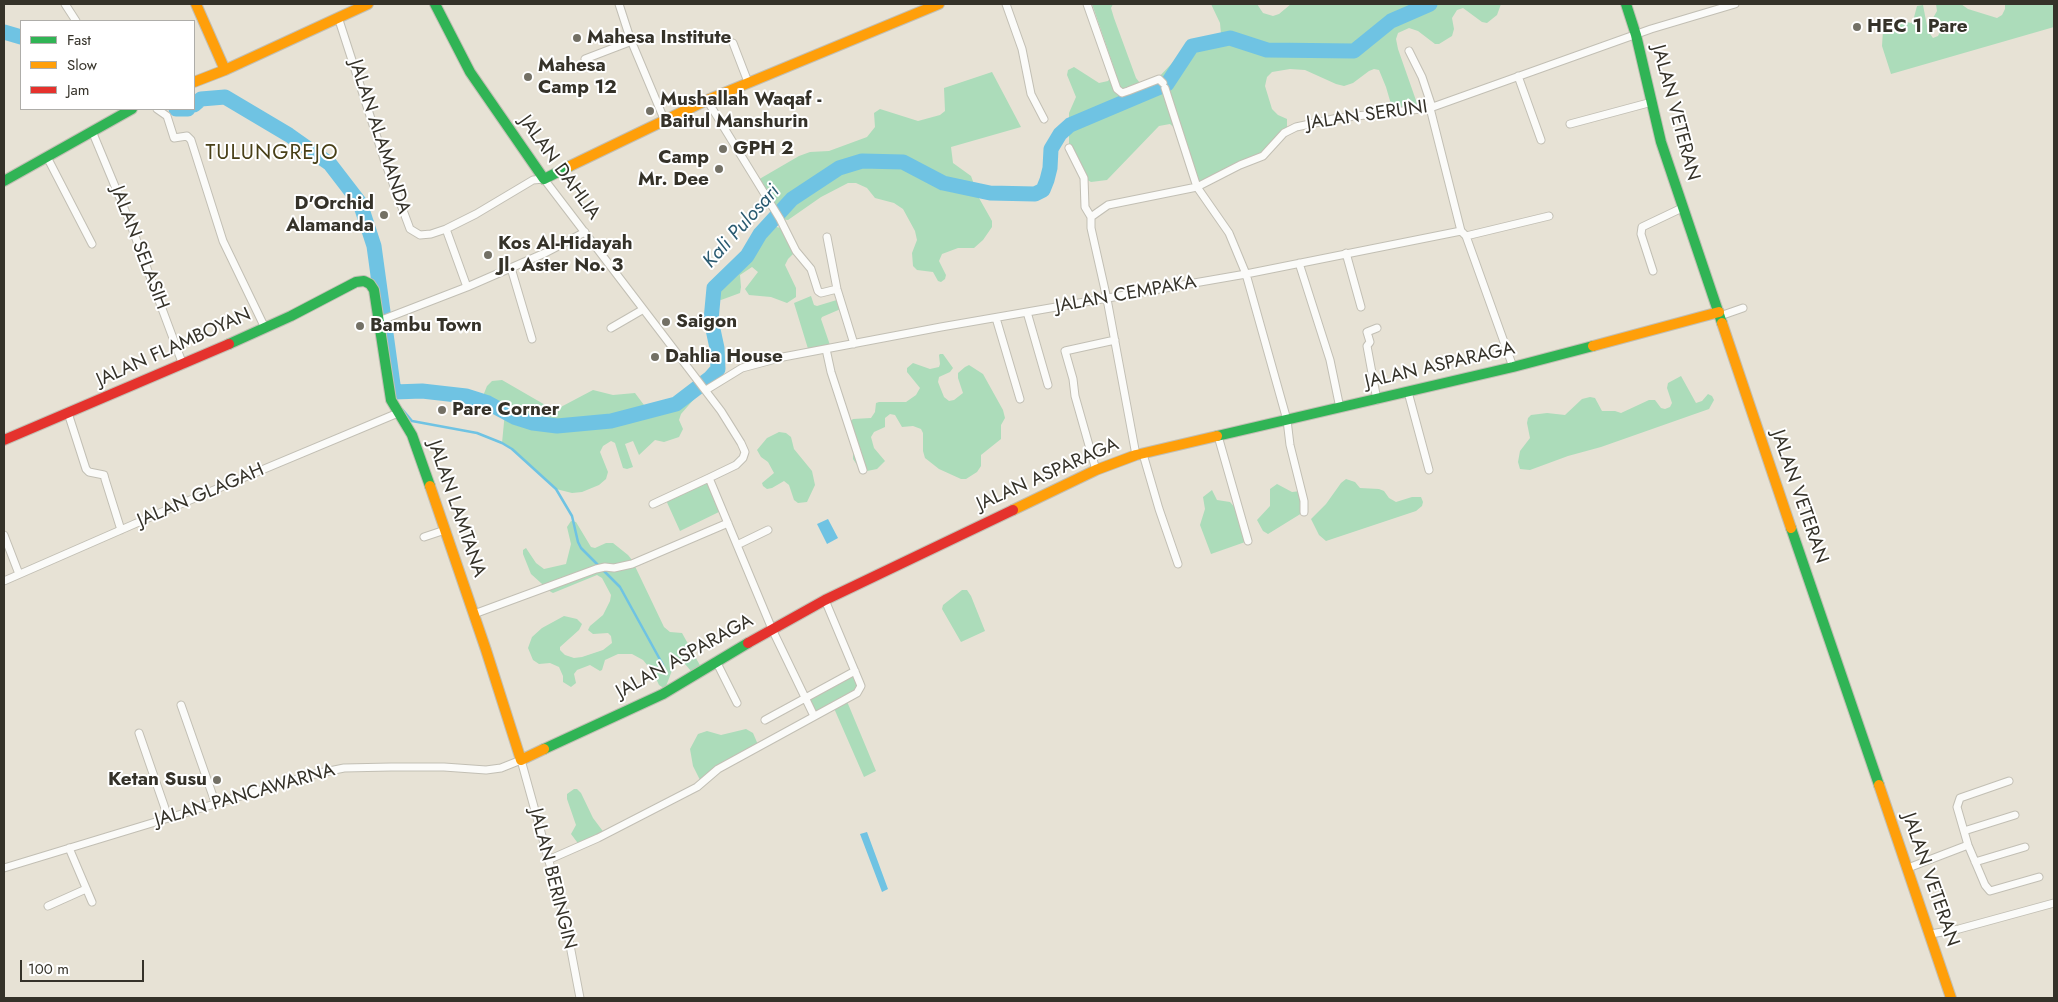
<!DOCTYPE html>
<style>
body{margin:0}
#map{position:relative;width:2058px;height:1002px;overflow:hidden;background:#e7e2d5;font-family:Jost,sans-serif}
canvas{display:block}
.frame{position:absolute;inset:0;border:5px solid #353229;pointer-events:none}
.legend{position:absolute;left:20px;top:20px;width:175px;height:90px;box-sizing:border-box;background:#fff;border:1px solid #aeada9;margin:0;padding:6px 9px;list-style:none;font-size:15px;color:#353229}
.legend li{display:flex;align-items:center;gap:10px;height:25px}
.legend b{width:25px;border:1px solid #aeada9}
.scale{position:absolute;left:20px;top:960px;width:124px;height:22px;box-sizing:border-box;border:2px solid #353229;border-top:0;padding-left:6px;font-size:15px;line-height:18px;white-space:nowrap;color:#353229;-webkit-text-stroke:4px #fff;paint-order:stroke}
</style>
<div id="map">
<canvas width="2058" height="1002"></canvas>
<div class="frame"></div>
<ul class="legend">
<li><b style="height:6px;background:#30b455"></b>Fast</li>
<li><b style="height:6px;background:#ff9f0a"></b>Slow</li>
<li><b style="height:6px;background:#e5322d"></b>Jam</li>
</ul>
<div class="scale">100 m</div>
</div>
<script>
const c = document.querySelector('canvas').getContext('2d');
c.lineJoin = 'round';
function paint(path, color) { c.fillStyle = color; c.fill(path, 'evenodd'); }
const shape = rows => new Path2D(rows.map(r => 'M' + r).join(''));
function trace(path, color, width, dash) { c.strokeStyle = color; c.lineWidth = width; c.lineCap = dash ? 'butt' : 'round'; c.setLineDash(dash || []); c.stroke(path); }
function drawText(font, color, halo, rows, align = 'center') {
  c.font = font + ' Jost,sans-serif'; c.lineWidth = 4; c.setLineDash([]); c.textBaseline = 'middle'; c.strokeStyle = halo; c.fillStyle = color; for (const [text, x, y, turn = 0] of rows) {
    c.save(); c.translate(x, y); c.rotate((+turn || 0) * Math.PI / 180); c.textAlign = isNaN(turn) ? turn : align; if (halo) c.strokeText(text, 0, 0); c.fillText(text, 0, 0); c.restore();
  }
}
paint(shape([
 [1092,4,1113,4,1111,8,1114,18,1136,78,1140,83,1155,81,1177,58,1192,46,1219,41,1221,34,1220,23,1211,4,1257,4,1263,13,1273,16,1279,14,1291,4,1501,4,1497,15,1487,23,1482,22,1463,8,1457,10,1452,18,1454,29,1452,36,1439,44,1435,44,1418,31,1409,28,1398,33,1396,39,1398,49,1419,109,1393,111,1386,87,1379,70,1374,69,1369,71,1353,83,1344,86,1336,84,1305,70,1290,69,1272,72,1267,77,1265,86,1272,109,1278,115,1287,119,1287,127,1284,133,1268,151,1197,187,1188,148,1178,131,1170,124,1159,126,1107,180,1091,182,1084,178,1069,148,1069,113,1076,97,1067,75,1068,70,1074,67,1099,83,1108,81,1115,71],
 [1936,4,1961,4,1968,9,1997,18,2002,15,2005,9,2005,4,2054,4,2054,27,1891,74,1882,46,1883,30,1892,20,1898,20,1911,23,1913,21,1917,6,1923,5,1928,31,1933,38,1938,36,1940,32,1933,18,1937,11],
 [992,72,1021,127,951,147,953,163,971,176,979,198,992,221,992,227,983,240,974,248,958,248,942,254,939,261,946,275,945,279,941,282,938,281,933,272,917,270,913,266,912,253,917,240,915,231,903,209,894,203,875,198,867,188,856,183,848,183,821,197,788,220,780,219,756,181,799,156,810,152,829,151,867,137,875,127,874,113,880,109,918,121,940,115,945,111,944,88],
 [767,225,781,228,796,251,788,259,785,265,796,288,796,297,787,303,771,297,749,295,745,289,758,272,752,267,740,275,741,287,740,293,721,300,716,299,713,296,714,288,747,256],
 [811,296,814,305,817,306,840,299,843,308,822,317,821,319,831,348,809,352,794,303],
 [940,354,943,354,953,368,950,372,939,377,938,382,944,397,949,401,954,400,963,393,958,378,958,373,965,367,969,365,983,374,1003,410,1005,418,1001,425,1001,439,981,455,981,466,977,472,966,479,961,479,939,469,925,458,923,451,923,433,921,429,913,426,902,427,895,415,890,414,885,418,885,427,874,432,871,437,874,448,885,461,877,469,862,472,853,459,853,445,845,428,847,424,853,419,871,418,875,412,876,403,879,402,906,402,916,395,920,388,907,372,907,368,913,363,930,369,939,367,940,364,939,355],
 [1681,376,1696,403,1702,401,1708,394,1712,396,1714,400,1709,409,1601,447,1568,456,1530,470,1520,469,1518,462,1520,451,1530,438,1527,423,1528,418,1531,415,1547,413,1565,415,1582,399,1590,397,1595,398,1602,411,1615,411,1621,413,1649,400,1655,400,1661,408,1665,409,1670,407,1672,403,1667,388,1668,383],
 [502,380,547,406,557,409,593,390,613,395,635,393,644,405,648,407,657,406,686,393,694,395,695,398,681,414,679,420,683,429,679,437,664,442,655,440,639,455,633,441,625,444,633,467,627,469,623,468,615,443,611,441,603,446,600,452,608,472,606,479,599,485,582,492,572,493,556,489,512,449,502,443,505,412,481,401,487,386,492,381],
 [779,432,786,433,791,437,794,449,812,471,815,485,807,502,798,503,794,500,789,485,784,481,772,488,767,489,763,486,762,483,774,473,768,462,761,457,757,450,767,438],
 [709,478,723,510,680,531,665,498],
 [1346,479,1355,482,1360,488,1379,489,1384,491,1389,498,1396,502,1412,497,1421,497,1423,502,1422,506,1416,511,1326,541,1319,535,1311,519,1326,504,1341,483],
 [1277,484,1292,492,1301,491,1302,513,1268,534,1263,531,1257,520,1270,506,1270,489],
 [1212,490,1217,500,1230,502,1237,510,1248,541,1211,554,1200,525,1205,509,1203,497],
 [571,521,576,522,591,547,595,548,606,543,613,543,628,555,632,560,664,627,670,632,682,633,702,669,691,671,685,664,677,662,674,665,665,689,659,685,653,672,643,660,632,654,618,654,605,660,602,670,600,671,590,665,577,670,574,674,576,683,571,687,563,682,563,676,559,667,550,663,539,664,533,660,528,648,532,637,542,628,564,616,577,619,582,624,579,630,560,647,560,650,565,655,574,658,582,657,603,650,612,643,611,636,608,633,593,634,588,630,590,626,603,615,610,601,611,595,602,578,597,575,553,593,551,592,531,574,523,554,523,550,526,548,536,563,544,569,566,564,571,544,567,527],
 [962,590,967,590,971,596,985,631,961,642,942,609,943,605],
 [855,671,861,686,846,699,876,771,864,777,833,706,814,716,805,698],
 [746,729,753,733,759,747,718,769,702,784,693,766,690,749,698,734,707,731,721,735],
 [574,789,577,789,581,793,593,818,605,834,580,846,571,834,576,825,567,799,567,794]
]), '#acdcba');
paint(shape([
 [828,519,838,538,827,544,817,524],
 [867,832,888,889,882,892,860,834]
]), '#6fc3e3');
trace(shape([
 [402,409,412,421,477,433,502,443,512,449,556,489,572,516,578,542,581,548,599,566],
 [603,570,620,587,663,665]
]), '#6fc3e3', 2.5);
trace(shape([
 [4,32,21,37],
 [194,105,201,99,225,97,289,135,330,164,360,203,374,246,394,392,422,391,466,396,488,403,514,417,533,423,557,426,611,421,676,404,710,378,718,369,717,348,711,320,714,288,747,256,760,234,792,199,839,168,862,161,903,162,943,183,990,193,1035,194,1043,190,1047,180,1050,168,1051,149,1060,134,1070,125,1167,84,1192,46,1230,38,1267,50,1354,51,1391,21,1430,4],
 [176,109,188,109]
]), '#6fc3e3', 15);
const street = shape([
 [65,4,76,21],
 [619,4,630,38,664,119],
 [1006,4,1022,49,1031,94,1044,119],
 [1087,4,1117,89,1122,93,1128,91,1159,79,1163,83],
 [338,17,385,162,410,229,420,235,431,234,446,229,476,214,533,180,544,179,721,411,741,443,745,452,743,458,736,465,709,478,772,629,814,716],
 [733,43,748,82],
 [1409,51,1422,77,1432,107],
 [585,59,632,41],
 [1518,76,1541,140],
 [1165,88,1197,187,1229,233,1246,274,1287,420,1290,445,1304,501,1304,512],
 [707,100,780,219,796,251,811,269,818,291,821,293,837,289],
 [1430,108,1461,231],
 [157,109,167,116,174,138,187,136,191,140,223,241,265,328],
 [1570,124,1652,102],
 [92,131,129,220,183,365],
 [1069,148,1084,178,1085,207,1091,217],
 [47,157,92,244],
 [446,229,467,287],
 [1466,236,1513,367],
 [827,237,837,289,854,344],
 [1346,253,1361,307],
 [1299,263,1330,360,1340,408],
 [511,268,532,339],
 [1653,271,1641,234,1642,227,1682,208],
 [1027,312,1048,385],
 [1720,316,1743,308],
 [996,318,1020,399],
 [379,321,467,287,545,253,585,232],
 [611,328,642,310],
 [1377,328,1367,332,1370,342,1367,346,1377,400],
 [826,349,831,372,863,470],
 [706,390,742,368,783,357,941,327,1246,274,1461,231,1466,236,1549,216],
 [1408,392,1429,470],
 [68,413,86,469,89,472,104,475,105,479,121,530],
 [1218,436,1248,541],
 [1143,454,1159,509,1178,564],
 [1136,455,1107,299,1091,228,1091,217,1098,212,1108,205,1197,187,1240,165,1263,156,1284,133,1296,127,1338,118,1430,108,1651,29,1735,4],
 [1096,470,1075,396,1073,379,1065,351,1115,340],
 [653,504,709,478],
 [4,535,19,574],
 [424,537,445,530],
 [737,545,768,530],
 [4,581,171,508,398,413],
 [474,614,596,569,605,567,614,568,632,564,728,523],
 [716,661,737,703],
 [181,705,215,802],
 [765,720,855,671],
 [139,733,168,817],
 [2009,781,1960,798,1957,807,1968,845,1985,885,1990,891,2039,877],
 [1964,831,2015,815],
 [69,848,92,902],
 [548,860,598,838,697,787,718,769,857,693,861,686,859,681,825,600],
 [1975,862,2025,847],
 [4,868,310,775,344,768,391,767,444,767,486,770,501,768,521,760,565,919,580,998],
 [1908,868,1968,845],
 [48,906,86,889],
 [1931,934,1959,929,2054,903]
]);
const fast = shape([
 [435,4,470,72,544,179,570,166],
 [1626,4,1636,35,1661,142,1722,323],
 [4,181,132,109],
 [229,344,291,316,356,282,364,281,370,284,374,290,391,400,412,435,430,486],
 [1217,436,1513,367,1593,346],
 [1791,528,1879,785],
 [544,749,663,694,748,643]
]);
const slow = shape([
 [196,4,225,70],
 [194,82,225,70,368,4],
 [570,166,707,100,939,4],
 [1722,323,1791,528],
 [1593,346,1719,312],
 [430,486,486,650,521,760,544,749],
 [1013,510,1096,470,1136,455,1217,436],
 [1879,785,1951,998]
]);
const jam = shape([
 [4,440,229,344],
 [748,643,825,600,1013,510]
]);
trace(street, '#c2bfb4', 9);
trace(fast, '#c2bfb4', 12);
trace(slow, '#c2bfb4', 12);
trace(jam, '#c2bfb4', 12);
trace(street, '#fbfbf9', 7);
trace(fast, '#30b455', 10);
trace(slow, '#ff9f0a', 10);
trace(jam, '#e5322d', 10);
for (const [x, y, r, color] of [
 [1857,27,5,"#737065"],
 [577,38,5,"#737065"],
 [528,77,5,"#737065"],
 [650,111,5,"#737065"],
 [723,149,5,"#737065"],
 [719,169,5,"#737065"],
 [384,215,5,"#737065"],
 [488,255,5,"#737065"],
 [666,322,5,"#737065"],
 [360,326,5,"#737065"],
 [655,357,5,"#737065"],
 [442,410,5,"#737065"],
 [217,780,5,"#737065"]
]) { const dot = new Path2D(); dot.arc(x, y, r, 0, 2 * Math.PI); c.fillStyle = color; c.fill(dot); trace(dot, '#fff', 2); }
drawText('bold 19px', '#353229', '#fff', [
 ["HEC 1 Pare",1867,27],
 ["Mahesa Institute",587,38],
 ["Mahesa",538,66],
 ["Camp 12",538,88],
 ["Mushallah Waqaf -",660,100],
 ["Baitul Manshurin",660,122],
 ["GPH 2",733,149],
 ["Camp",709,158,"right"],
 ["Mr. Dee",709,180,"right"],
 ["D'Orchid",374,204,"right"],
 ["Alamanda",374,226,"right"],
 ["Kos Al-Hidayah",498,244],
 ["Jl. Aster No. 3",498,266],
 ["Saigon",676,322],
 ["Bambu Town",370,326],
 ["Dahlia House",665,357],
 ["Pare Corner",452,410],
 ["Ketan Susu",207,780,"right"]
], 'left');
drawText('19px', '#353229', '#fff', [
 ["JALAN VETERAN",1675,113,75],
 ["JALAN SERUNI",1367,116,-8],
 ["JALAN ALAMANDA",379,137,72],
 ["JALAN DAHLIA",559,168,54],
 ["JALAN SELASIH",139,248,69],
 ["JALAN CEMPAKA",1126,295,-10],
 ["JALAN FLAMBOYAN",174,348,-24],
 ["JALAN ASPARAGA",1440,366,-13],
 ["JALAN ASPARAGA",1048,475,-24],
 ["JALAN GLAGAH",201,496,-23],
 ["JALAN VETERAN",1799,497,71],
 ["JALAN LAMTANA",456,509,71],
 ["JALAN ASPARAGA",685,657,-29],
 ["JALAN PANCAWARNA",245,796,-16],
 ["JALAN BERINGIN",552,879,76],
 ["JALAN VETERAN",1930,880,71]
]);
drawText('italic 20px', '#2b5b71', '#fff', [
 ["Kali Pulosari",742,227,-48]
]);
c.letterSpacing = '1px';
drawText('21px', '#494017', '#fff', [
 ["TULUNGREJO",272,154]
]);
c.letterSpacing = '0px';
</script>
